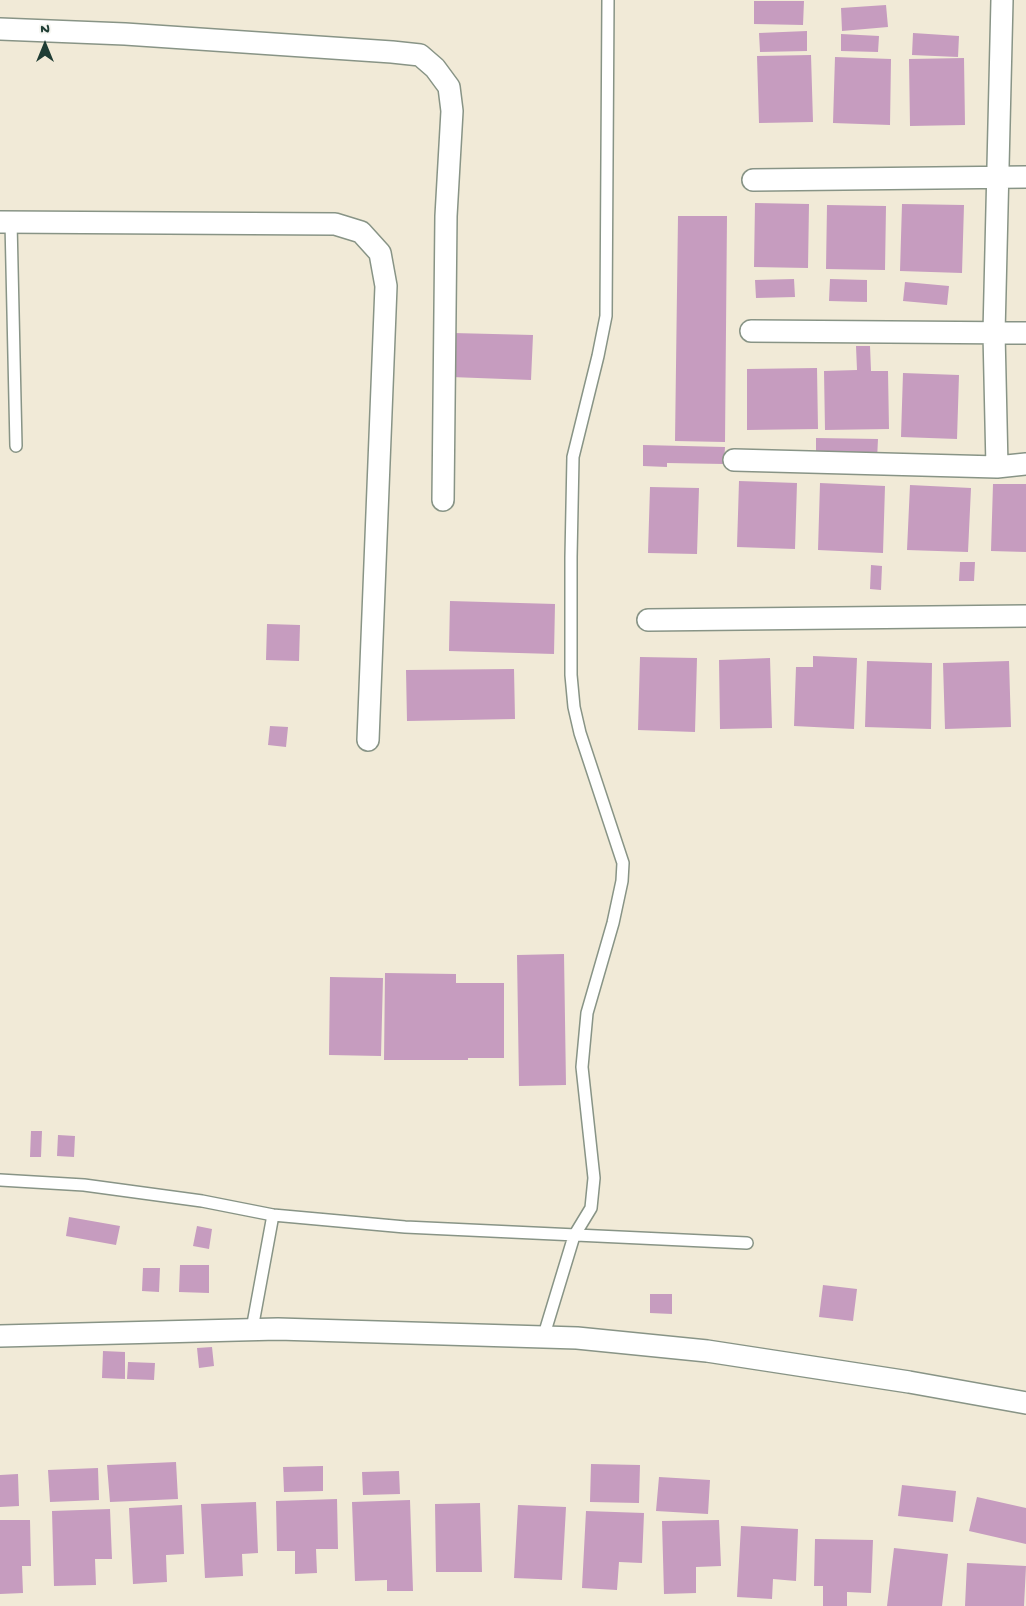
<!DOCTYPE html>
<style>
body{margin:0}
#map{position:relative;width:1026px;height:1606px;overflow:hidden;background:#f1ead7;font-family:"Gochi Hand",sans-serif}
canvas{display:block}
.north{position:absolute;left:20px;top:20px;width:50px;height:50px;-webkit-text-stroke:4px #f6f6f2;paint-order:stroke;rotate:0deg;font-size:14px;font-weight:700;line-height:20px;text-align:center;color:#1f3d34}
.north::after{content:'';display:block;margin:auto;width:18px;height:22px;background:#1f3d34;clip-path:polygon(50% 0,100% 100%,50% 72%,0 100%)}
</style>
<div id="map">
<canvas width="1026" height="1606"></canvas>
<div class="north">N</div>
</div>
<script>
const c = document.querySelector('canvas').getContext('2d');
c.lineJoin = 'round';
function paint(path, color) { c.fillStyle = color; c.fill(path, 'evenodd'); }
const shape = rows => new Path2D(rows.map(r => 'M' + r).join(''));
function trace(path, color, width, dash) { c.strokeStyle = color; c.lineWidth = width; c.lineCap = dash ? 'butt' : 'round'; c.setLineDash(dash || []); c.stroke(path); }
paint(shape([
 [754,1,804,1,803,25,754,24],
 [886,5,888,27,842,31,841,8],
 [807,31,807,51,760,52,759,33],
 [913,33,959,36,958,57,912,55],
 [841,34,879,36,878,52,841,51],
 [811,55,813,122,759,123,757,56],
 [835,57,891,59,890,125,833,123],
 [964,58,965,125,910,126,909,59],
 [755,203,809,204,808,268,754,267],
 [902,204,964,205,962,273,900,271],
 [827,205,886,206,885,270,826,269],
 [678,216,727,216,725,442,675,441],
 [794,279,795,297,756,298,755,280],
 [830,279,867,280,867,302,829,301],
 [905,282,949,286,947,305,903,301],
 [453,333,533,335,531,380,451,377],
 [856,346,870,346,871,371,888,371,889,429,825,430,824,371,857,370],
 [817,368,818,429,747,430,747,369],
 [903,373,959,375,957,439,901,437],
 [816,438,878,439,877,460,816,459],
 [643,445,725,447,724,464,667,463,667,467,643,466],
 [739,481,797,483,795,549,737,547],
 [820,483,885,486,883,553,818,550],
 [993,484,1026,484,1026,552,991,551],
 [910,485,971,488,968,552,907,550],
 [650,487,699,488,697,554,648,553],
 [960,562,975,562,974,581,959,581],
 [871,565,882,566,881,590,870,589],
 [450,601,555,604,554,654,449,651],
 [267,624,300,625,299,661,266,660],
 [813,656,857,658,854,729,794,726,796,667,813,667],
 [640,657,697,658,695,732,638,730],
 [770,658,772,728,720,729,719,660],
 [867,661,932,663,931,729,865,727],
 [1009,661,1011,727,945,729,943,663],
 [514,669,515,719,407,721,406,670],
 [270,726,288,727,286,747,268,745],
 [564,954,566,1085,519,1086,517,955],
 [385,973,456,974,456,983,504,983,504,1058,468,1058,468,1060,384,1060],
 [330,977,383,978,381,1056,329,1055],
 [31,1131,42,1131,41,1157,30,1157],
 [58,1135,75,1136,74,1157,57,1156],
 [69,1217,120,1226,116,1245,66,1236],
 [197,1226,212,1229,209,1249,193,1246],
 [180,1265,209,1265,209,1293,179,1292],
 [143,1268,160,1268,159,1292,142,1291],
 [823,1285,857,1289,853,1321,819,1317],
 [650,1294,672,1294,672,1314,650,1313],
 [212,1347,214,1366,199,1368,197,1348],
 [103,1351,125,1352,125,1379,102,1378],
 [128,1362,155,1363,154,1380,127,1379],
 [176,1462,178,1499,110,1502,107,1465],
 [591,1464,640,1465,639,1503,590,1502],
 [323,1466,323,1491,284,1492,283,1467],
 [98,1468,99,1500,50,1502,48,1470],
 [399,1471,400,1494,363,1495,362,1472],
 [18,1474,19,1506,0,1507,0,1475],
 [659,1477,710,1480,708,1514,656,1511],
 [902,1485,956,1491,953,1522,898,1516],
 [977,1497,1026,1508,1026,1544,969,1531],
 [337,1499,338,1549,316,1549,317,1573,295,1574,295,1551,277,1551,276,1501],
 [410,1500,413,1591,387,1591,387,1580,355,1581,352,1502],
 [256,1502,258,1553,242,1554,243,1576,205,1578,201,1504],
 [480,1503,482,1572,436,1572,435,1504],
 [182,1505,184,1554,166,1555,167,1582,133,1584,129,1508],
 [518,1505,566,1507,562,1580,514,1578],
 [110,1509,112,1559,95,1559,96,1585,54,1586,52,1511],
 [586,1511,644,1513,642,1563,619,1562,617,1590,582,1588],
 [0,1520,30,1520,31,1566,22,1566,23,1593,0,1594],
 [719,1520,721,1566,696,1567,696,1593,664,1594,662,1521],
 [741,1526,798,1529,796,1581,773,1579,772,1599,737,1597],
 [815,1539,873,1540,871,1593,847,1592,847,1606,823,1606,823,1586,814,1586],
 [894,1548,948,1554,942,1606,887,1606],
 [967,1563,1026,1566,1024,1606,965,1606]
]), '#c69cbf');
const lane = shape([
 [11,222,16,446],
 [0,1180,84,1185,202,1201,273,1215,405,1227,747,1243],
 [252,1329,273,1215],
 [543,1338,574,1236,591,1208,594,1178,582,1067,587,1013,613,923,622,881,623,863,580,733,574,707,571,675,571,557,573,457,598,356,606,316,608,0]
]);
const street = shape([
 [0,29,125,34,392,52,420,55,435,68,449,87,452,111,446,216,443,500],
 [753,180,1026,177],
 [0,222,335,224,361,232,380,253,386,286,368,740],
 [751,331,1026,333],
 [734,460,997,467,1026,464],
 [997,467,994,333,1002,0],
 [648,620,1026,616],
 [0,1336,278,1329,577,1338,707,1351,909,1382,1026,1403]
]);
trace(lane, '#889486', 14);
trace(street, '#889486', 24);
trace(lane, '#fff', 11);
trace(street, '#fff', 21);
</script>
